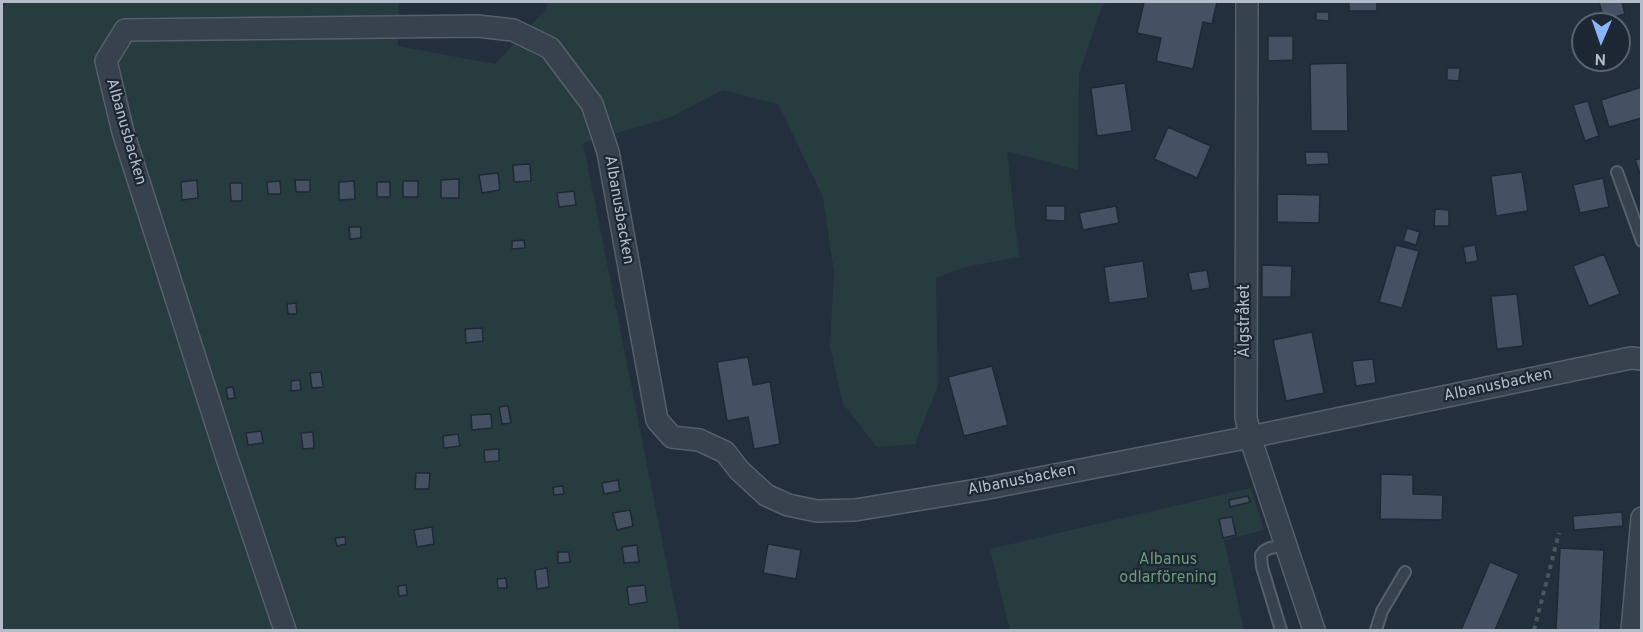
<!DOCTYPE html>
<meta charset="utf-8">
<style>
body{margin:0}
#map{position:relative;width:1643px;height:632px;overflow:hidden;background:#242f3e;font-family:Overpass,sans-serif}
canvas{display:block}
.frame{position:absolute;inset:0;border:3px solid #b4bcc9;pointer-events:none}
.north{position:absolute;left:1571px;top:12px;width:60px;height:60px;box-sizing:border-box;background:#1d2633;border:2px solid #59626f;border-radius:50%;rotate:182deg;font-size:16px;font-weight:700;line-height:24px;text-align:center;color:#b4bcc9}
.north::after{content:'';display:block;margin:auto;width:21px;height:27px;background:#8ab4f8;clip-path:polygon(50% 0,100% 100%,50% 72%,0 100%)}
</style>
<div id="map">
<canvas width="1643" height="632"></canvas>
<div class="frame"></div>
<div class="north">N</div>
</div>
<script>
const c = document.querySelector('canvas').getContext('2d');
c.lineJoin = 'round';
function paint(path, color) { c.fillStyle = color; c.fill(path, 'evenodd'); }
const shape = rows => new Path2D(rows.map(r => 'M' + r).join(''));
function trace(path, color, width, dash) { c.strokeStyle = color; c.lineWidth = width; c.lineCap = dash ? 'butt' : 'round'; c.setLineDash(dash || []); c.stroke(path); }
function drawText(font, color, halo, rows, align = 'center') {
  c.font = font + ' Overpass,sans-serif'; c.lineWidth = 4.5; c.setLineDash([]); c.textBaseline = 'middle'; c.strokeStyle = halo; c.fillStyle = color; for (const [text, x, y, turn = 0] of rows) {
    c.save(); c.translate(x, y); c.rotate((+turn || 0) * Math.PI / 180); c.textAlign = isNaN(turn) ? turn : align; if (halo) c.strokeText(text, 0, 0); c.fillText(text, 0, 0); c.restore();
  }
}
paint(shape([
 [8,2,399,2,398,46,495,64,544,11,548,2,1106,2,1100,11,1079,74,1078,170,1007,151,1019,257,965,267,936,278,938,385,915,444,877,447,843,404,830,346,834,272,823,197,778,104,723,90,671,117,583,143,680,630,2,630,2,8],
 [1251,488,1264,530,1224,540,1244,630,1010,630,990,549]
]), '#263c3f');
const building = shape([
 [1144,2,1217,2,1212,24,1203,22,1193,69,1156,61,1161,38,1137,33,1144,2],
 [1349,2,1377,2,1377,11,1349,11,1349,2],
 [1599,2,1622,2,1625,14,1604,20,1599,2],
 [1316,12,1329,12,1329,21,1316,20,1316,12],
 [1268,36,1293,36,1293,60,1268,61,1268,36],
 [1347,63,1348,131,1311,131,1310,64,1347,63],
 [1447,68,1460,68,1459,81,1447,80,1447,68],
 [1125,83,1132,131,1097,136,1091,88,1125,83],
 [1642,87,1642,118,1609,127,1601,100,1642,87],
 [1588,101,1599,136,1585,141,1573,105,1588,101],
 [1168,127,1211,146,1197,178,1154,159,1168,127],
 [1305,152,1328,152,1329,164,1306,165,1305,152],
 [1642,158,1642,179,1635,160,1642,158],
 [530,164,531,181,514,182,513,165,530,164],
 [1522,172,1528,211,1496,216,1491,176,1522,172],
 [498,173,500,190,482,193,479,175,498,173],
 [1603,178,1609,207,1580,213,1573,185,1603,178],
 [459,179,459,198,441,198,441,180,459,179],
 [197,180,198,198,182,200,181,182,197,180],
 [295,180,310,180,310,192,296,192,295,180],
 [280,181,281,194,268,194,267,182,280,181],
 [354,181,355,199,339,200,339,182,354,181],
 [403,181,418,181,418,197,403,197,403,181],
 [377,182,390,182,390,197,377,197,377,182],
 [230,183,242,183,242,201,231,201,230,183],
 [574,191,576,205,559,207,557,193,574,191],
 [1277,194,1320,195,1319,223,1277,222,1277,194],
 [1046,206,1065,206,1065,221,1046,220,1046,206],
 [1116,206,1119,223,1083,230,1079,213,1116,206],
 [1435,209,1449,210,1449,226,1434,226,1435,209],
 [349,227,361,227,361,238,350,239,349,227],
 [1407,228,1420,232,1416,245,1403,241,1407,228],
 [524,240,525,248,512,249,512,241,524,240],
 [1396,245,1419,251,1402,308,1379,302,1396,245],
 [1475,245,1478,261,1466,263,1463,247,1475,245],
 [1604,254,1620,294,1589,306,1573,266,1604,254],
 [1143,261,1148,298,1109,303,1104,267,1143,261],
 [1262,265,1292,266,1291,297,1262,297,1262,265],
 [1207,270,1210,288,1192,291,1188,273,1207,270],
 [1517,294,1523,346,1497,349,1491,296,1517,294],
 [296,303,297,314,288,314,287,304,296,303],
 [482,328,483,341,466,343,465,329,482,328],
 [1312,332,1324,393,1286,401,1273,340,1312,332],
 [748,357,753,385,770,382,780,444,754,449,748,417,727,421,717,362,748,357],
 [1373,359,1376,383,1356,386,1352,361,1373,359],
 [992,366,1008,425,964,436,948,377,992,366],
 [321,372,323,387,312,388,310,373,321,372],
 [300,380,301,390,291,391,291,381,300,380],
 [233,387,235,398,228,399,226,388,233,387],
 [508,406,511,423,502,424,499,407,508,406],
 [491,414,492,428,472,430,471,415,491,414],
 [261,431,263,443,248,445,246,433,261,431],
 [313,432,314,448,303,449,301,433,313,432],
 [458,434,460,446,444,448,443,436,458,434],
 [499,449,499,461,485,462,484,450,499,449],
 [416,473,430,473,429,489,415,489,416,473],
 [1381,474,1413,475,1413,494,1443,495,1442,520,1380,519,1381,474],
 [618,480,620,491,604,494,602,483,618,480],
 [563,486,564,494,554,495,553,487,563,486],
 [1248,496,1250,502,1230,507,1229,500,1248,496],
 [630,510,633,526,617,530,613,513,630,510],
 [1622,512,1623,526,1574,530,1573,516,1622,512],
 [1232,517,1236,535,1223,538,1219,519,1232,517],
 [432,527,434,544,417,547,414,530,432,527],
 [345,537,346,544,337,546,335,538,345,537],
 [768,544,801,550,796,579,763,573,768,544],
 [637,545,639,562,624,563,622,547,637,545],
 [1560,548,1604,550,1600,630,1556,630,1560,548],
 [558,552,569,552,570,562,558,563,558,552],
 [1490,562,1519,574,1495,630,1461,630,1490,562],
 [547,568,549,587,537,589,535,570,547,568],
 [506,578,507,588,498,588,497,579,506,578],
 [406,585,407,595,399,596,398,586,406,585],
 [645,585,647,602,629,605,627,587,645,585]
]);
paint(building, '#455162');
trace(building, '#1f2835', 1.5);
const lane = shape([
 [1617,172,1642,241],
 [1281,630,1262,567,1261,555,1264,551,1270,548,1287,545],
 [1376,630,1382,611,1405,572]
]);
const street = shape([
 [1247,2,1246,417,1250,437,1314,630],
 [285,630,227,458,123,132,106,61,125,30,477,26,513,30,550,48,592,104,608,152,657,420,672,437,699,440,725,452,739,470,766,495,788,505,817,511,855,510,983,489,1250,437,1631,358,1642,359],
 [1632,630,1642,518]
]);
trace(lane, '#565f6c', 14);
trace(street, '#565f6c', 24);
trace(shape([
 [1534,630,1559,533]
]), '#44595c', 4, [4.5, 4.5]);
trace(lane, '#38414e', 10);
trace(street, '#38414e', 21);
drawText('16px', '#b4bcc9', '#1d2633', [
 ["Albanusbacken",125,132,74],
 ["Albanusbacken",618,210,80],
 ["Älgstråket",1246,321,-90],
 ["Albanusbacken",1498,386,-12],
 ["Albanusbacken",1022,481,-11]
]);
drawText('16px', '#6b9a76', '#1d2633', [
 ["Albanus",1168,561],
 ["odlarförening",1168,579]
]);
</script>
